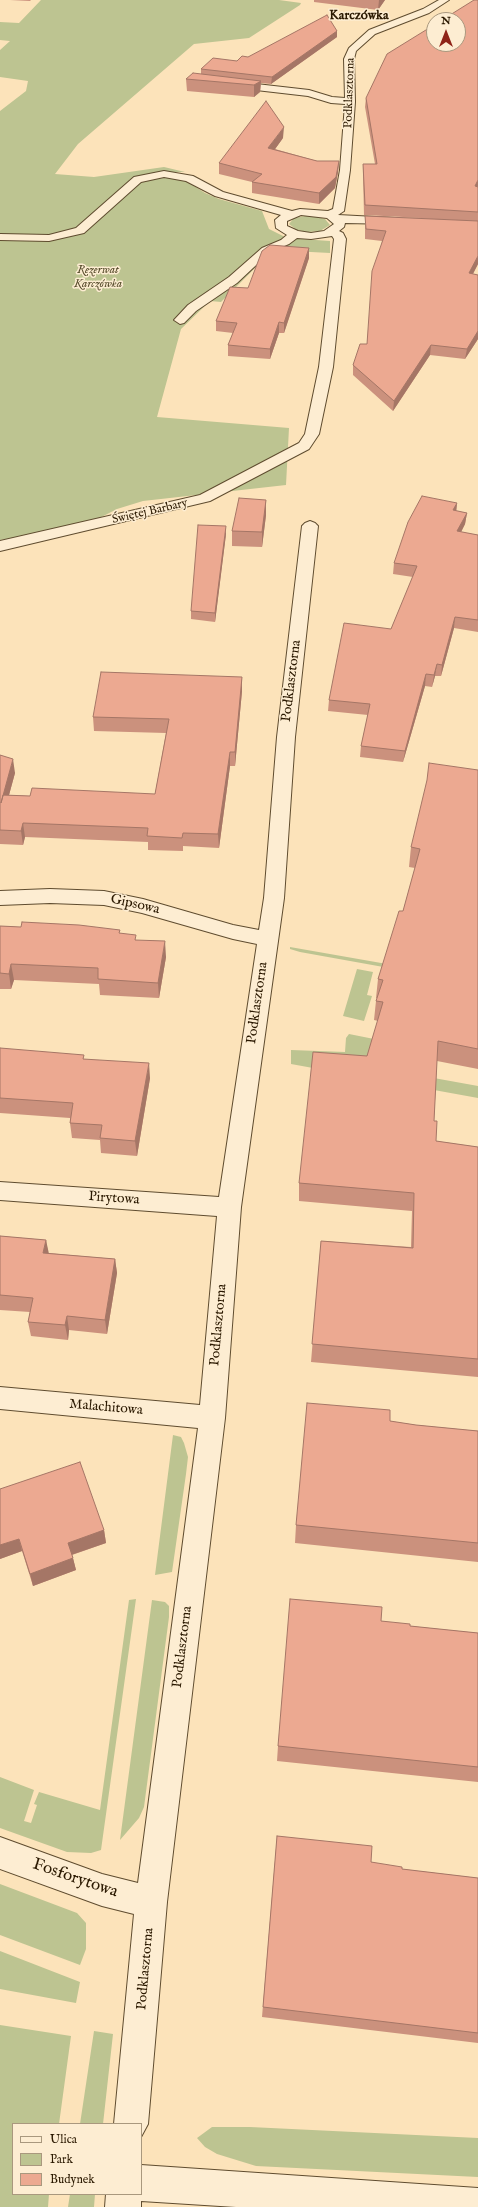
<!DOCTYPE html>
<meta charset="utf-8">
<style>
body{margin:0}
#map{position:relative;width:478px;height:2207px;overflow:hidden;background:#fce3ba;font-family:"IM FELL English",serif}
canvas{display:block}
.legend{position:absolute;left:12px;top:2123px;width:130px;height:72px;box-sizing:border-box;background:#fdedd2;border:1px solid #a9987e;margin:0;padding:5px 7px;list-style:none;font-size:12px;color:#2b1901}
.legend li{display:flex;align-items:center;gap:8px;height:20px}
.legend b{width:20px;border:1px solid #a9987e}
.north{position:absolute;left:426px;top:12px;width:40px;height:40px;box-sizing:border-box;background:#fdedd2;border:1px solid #a9987e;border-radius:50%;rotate:0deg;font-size:11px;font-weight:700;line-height:16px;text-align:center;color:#2b1901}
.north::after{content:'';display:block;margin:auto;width:14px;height:18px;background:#8f2418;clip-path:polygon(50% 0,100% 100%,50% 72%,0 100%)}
</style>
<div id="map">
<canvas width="478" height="2207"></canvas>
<ul class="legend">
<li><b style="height:5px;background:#fdedd2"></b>Ulica</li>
<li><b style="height:11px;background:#bdc491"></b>Park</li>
<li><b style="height:11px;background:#eca991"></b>Budynek</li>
</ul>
<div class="north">N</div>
</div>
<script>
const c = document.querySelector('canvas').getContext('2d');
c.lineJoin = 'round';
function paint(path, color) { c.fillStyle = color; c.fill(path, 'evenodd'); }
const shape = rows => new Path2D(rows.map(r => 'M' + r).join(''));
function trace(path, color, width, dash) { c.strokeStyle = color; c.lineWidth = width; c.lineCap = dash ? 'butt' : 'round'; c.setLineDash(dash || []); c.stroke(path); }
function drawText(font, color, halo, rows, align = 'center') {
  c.font = font + ' "IM FELL English",serif'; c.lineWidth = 3; c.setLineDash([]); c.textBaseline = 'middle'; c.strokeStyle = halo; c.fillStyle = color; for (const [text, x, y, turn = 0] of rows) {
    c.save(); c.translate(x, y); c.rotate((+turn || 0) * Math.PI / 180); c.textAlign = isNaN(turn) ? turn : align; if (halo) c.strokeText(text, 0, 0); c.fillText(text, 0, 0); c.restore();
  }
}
paint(shape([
 [41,0,279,0,301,3,300,5,249,38,194,44,78,144,55,174,94,177,164,167,185,172,161,172,165,177,177,178,188,182,205,193,219,199,262,211,269,229,287,238,330,241,330,253,273,250,221,302,210,301,181,329,157,417,289,428,286,485,143,501,117,509,80,528,0,540,0,111,26,91,28,81,0,77,0,50,10,41,0,40,0,22,19,23],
 [310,215,325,219,330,225,320,231,308,232,297,230,289,224,294,218],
 [290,947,478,980,478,984,300,952,290,949],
 [357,969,373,972,367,995,372,996,364,1021,343,1016],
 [349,1034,374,1039,373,1067,478,1086,478,1098,291,1064,291,1050,345,1052,346,1038],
 [173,1435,181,1437,184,1443,188,1457,186,1474,172,1572,155,1575],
 [136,1599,101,1850,91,1853,67,1852,0,1828,0,1777,34,1790,24,1821,31,1823,37,1805,34,1804,39,1792,100,1810,129,1600],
 [152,1600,165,1602,169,1606,169,1617,144,1807,139,1818,120,1840],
 [0,1884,77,1913,86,1923,86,1949,80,1965,0,1935],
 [0,1951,80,1982,76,2003,0,1989],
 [0,2025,71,2036,59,2124,13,2124,13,2194,49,2194,48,2207,0,2207],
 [94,2031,113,2034,103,2124,80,2124],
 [212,2127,250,2127,478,2138,478,2177,256,2166,217,2154,205,2147,197,2138],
 [70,2194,95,2194,94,2207,68,2207]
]), '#bdc491');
const minor = shape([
 [439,0,449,0,429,13,375,34,356,51,354,59,355,102,350,170,344,211,338,215,395,218,401,221,395,224,345,223,344,227,339,231,343,233,346,239,333,367,319,434,309,449,210,501,0,551,0,541,200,495,299,443,305,434,319,367,334,239,332,236,311,239,297,238,289,244,270,252,237,283,196,311,184,323,180,324,174,320,188,305,229,277,262,248,281,240,287,235,276,228,275,220,281,215,215,196,186,181,164,177,141,182,84,233,49,241,0,240,0,234,49,235,76,228,134,177,164,171,193,176,223,192,292,211,300,209,328,211,333,209,340,170,345,104,331,103,308,96,230,87,225,84,230,81,309,90,332,97,345,98,344,59,349,48,369,30,423,9,439,0],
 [301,215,327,218,334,224,324,231,311,233,298,231,287,226,287,221,301,215],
 [310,521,315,523,318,526,295,737,284,898,241,1207,225,1418,167,1902,148,2124,141,2137,141,2124,114,2124,134,1914,102,1906,0,1869,0,1837,102,1874,138,1883,198,1428,0,1409,0,1387,200,1405,217,1216,0,1200,0,1182,219,1197,257,944,233,939,142,913,104,905,50,903,0,905,0,891,50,889,104,891,143,899,233,925,259,930,264,898,277,737,302,526,305,523,310,521],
 [141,2165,478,2188,478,2207,236,2207,141,2201,141,2207,105,2207,106,2194,141,2194,141,2165]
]);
trace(minor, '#5f4c2f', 2);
paint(minor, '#fdedd2');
paint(shape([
 [10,0,31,0,30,1],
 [314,0,385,0,378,10,314,2],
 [478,0,478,264,473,274,478,275,478,339,465,359,430,355,393,411,353,375,353,365,367,344,382,241,365,239,365,216,423,218,364,215,363,173,363,164,375,164,365,107,366,98],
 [337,31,337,37,271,84,261,83,260,92,254,97,187,91,186,79,201,74,201,69,237,61,248,57],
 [283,138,275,149,317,161,339,161,338,172,335,188,319,204,252,193,252,182,219,174,219,163],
 [309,248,309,258,284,333,279,333,270,359,228,356,228,345,233,333,216,331,216,321,248,288],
 [266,500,266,515,262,547,232,546,232,531],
 [457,503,456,511,467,513,465,524,461,532,478,535,478,632,454,628,441,676,435,676,432,687,425,686,403,762,360,757,361,746,368,715,328,711,329,700,391,629,413,577,393,574,394,563],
 [226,534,215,622,191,619,191,611],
 [242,677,242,691,235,766,230,766,219,848,183,846,183,851,148,850,148,842,25,837,23,845,0,844,0,755,15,773,9,795,30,796,155,794,166,733,94,731,93,717],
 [478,770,478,1069,437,1061,434,1121,436,1141,478,1147,478,1377,311,1362,321,1241,411,1247,412,1211,299,1201,299,1183,367,1056,378,1021,374,1020,376,1001,377,998,376,998,378,979,403,911,415,868,409,867,411,847],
 [0,926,120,933,136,940,166,957,159,998,100,995,99,984,14,980,11,989,0,989],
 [0,1048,84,1059,150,1078,137,1156,101,1153,100,1140,72,1138,70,1123,70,1118,0,1113],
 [0,1236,46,1240,48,1253,115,1259,117,1273,107,1334,69,1330,68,1340,31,1336,28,1322,30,1312,0,1310],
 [390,1421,416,1425,478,1431,478,1562,295,1543,296,1525],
 [0,1489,104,1530,106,1543,72,1555,76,1570,33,1586,22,1551,0,1559],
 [381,1621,410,1626,478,1633,478,1782,277,1761,278,1746],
 [277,1836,371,1862,402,1869,478,1878,478,2043,262,2017]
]), '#cb917d');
paint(shape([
 [379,0,385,0,378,10],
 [337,31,337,37,271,84,272,77],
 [261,81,260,92,254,97,254,85],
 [284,127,283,138,268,159,268,148],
 [339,161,338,172,335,188,319,204,319,193],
 [478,180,478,187,475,186],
 [309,248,309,258,284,333,284,323],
 [478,256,478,264,468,283,469,273],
 [279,322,279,333,270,359,270,349],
 [478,331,478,339,465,359,467,349],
 [431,345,430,355,393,411,394,401],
 [266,500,266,515,262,547,262,532],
 [457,503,456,514,453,510],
 [467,513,465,524,456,542,457,531],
 [226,526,226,534,215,622,215,613],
 [455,617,454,628,441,676,442,665],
 [437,664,435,676,432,687,434,675],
 [426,674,425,686,403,762,405,751],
 [242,677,242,691,235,766,235,752],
 [230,752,230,766,219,848,218,834],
 [13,759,15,773,3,817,1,803],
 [23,823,25,837,23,845,21,831],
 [165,941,166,957,159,998,158,983],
 [11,964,14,980,11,989,9,974],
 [149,1063,150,1078,137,1156,135,1141],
 [46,1240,49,1254,43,1253],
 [115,1259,117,1273,107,1334,105,1320],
 [67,1316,69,1330,68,1340,65,1325],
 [104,1530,106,1543,71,1555,68,1543],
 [19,1539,22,1551,0,1559,0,1545],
 [73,1558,76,1570,33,1586,30,1574]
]), '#a57666');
const building = shape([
 [474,0,478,0,478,180,475,186,478,187,478,212,365,205,363,164,377,164,366,98,387,54,434,25,434,44,458,44,458,20,442,20,474,0],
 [327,15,337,31,272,77,201,69,213,58,237,61,242,56,248,57,327,15],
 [193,73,261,81,254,85,186,79,193,73],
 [266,101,284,127,268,148,317,161,339,161,336,177,319,193,252,182,262,174,219,163,266,101],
 [365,216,478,221,478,256,469,273,478,275,478,331,467,349,431,345,394,401,353,365,360,344,367,344,372,271,386,231,366,229,365,216],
 [270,245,309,248,284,323,279,322,270,349,228,345,237,323,216,321,230,287,248,288,262,251,270,245],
 [422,496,457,503,453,510,467,513,457,531,478,535,478,620,455,617,442,665,437,664,434,675,426,674,405,751,361,746,370,704,329,700,344,623,391,629,417,566,394,563,408,522,422,496],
 [239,498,266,500,262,532,232,531,239,498],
 [198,525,226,526,215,613,191,611,198,525],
 [101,672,242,677,235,752,230,752,218,834,183,833,182,838,147,836,148,828,23,823,21,831,0,830,0,755,13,759,1,803,3,795,30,796,32,788,155,794,169,719,93,717,101,672],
 [429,763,478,770,478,1049,438,1041,434,1121,437,1121,436,1141,478,1147,478,1359,312,1344,321,1241,413,1248,414,1193,299,1183,313,1052,367,1056,383,1002,376,1001,383,980,378,979,399,911,403,911,420,849,411,847,427,780,429,763],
 [22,922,79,925,120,930,119,933,136,935,135,940,165,941,158,983,98,979,98,968,11,964,9,974,0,973,0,926,21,927,22,922],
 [0,1048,84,1055,83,1059,149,1063,135,1141,100,1138,102,1125,70,1123,73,1103,0,1098,0,1048],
 [0,1236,46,1240,43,1253,115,1259,105,1320,67,1316,65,1325,28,1322,33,1298,0,1295,0,1236],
 [307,1403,390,1410,390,1421,416,1425,478,1431,478,1543,296,1525,307,1403],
 [80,1462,104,1530,68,1543,73,1558,30,1574,19,1539,0,1545,0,1489,80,1462],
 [290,1599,382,1607,381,1621,410,1624,410,1626,478,1633,478,1767,278,1746,290,1599],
 [277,1836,372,1846,371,1862,402,1867,402,1869,478,1878,478,2033,263,2007,277,1836]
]);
paint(building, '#eca991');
trace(building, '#a57666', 1);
drawText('12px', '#2b1901', '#fdedd2', [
 ["Podklasztorna",350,93,-88],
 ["Świętej Barbary",150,512,-13]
]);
drawText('italic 12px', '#574c2c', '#fdedd2', [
 ["Rezerwat",98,271],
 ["Karczówka",98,285]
]);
drawText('bold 13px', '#2b1901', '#fdedd2', [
 ["Karczówka",359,16]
]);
drawText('14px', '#2b1901', '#fdedd2', [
 ["Podklasztorna",292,681,-83],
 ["Gipsowa",135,905,13],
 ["Podklasztorna",258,1003,-82],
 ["Pirytowa",114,1199,4],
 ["Podklasztorna",219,1325,-85],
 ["Malachitowa",106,1408,5],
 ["Podklasztorna",183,1647,-83],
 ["Podklasztorna",146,1969,-85]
]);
drawText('17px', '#2b1901', '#fdedd2', [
 ["Fosforytowa",75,1879,19]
]);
</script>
